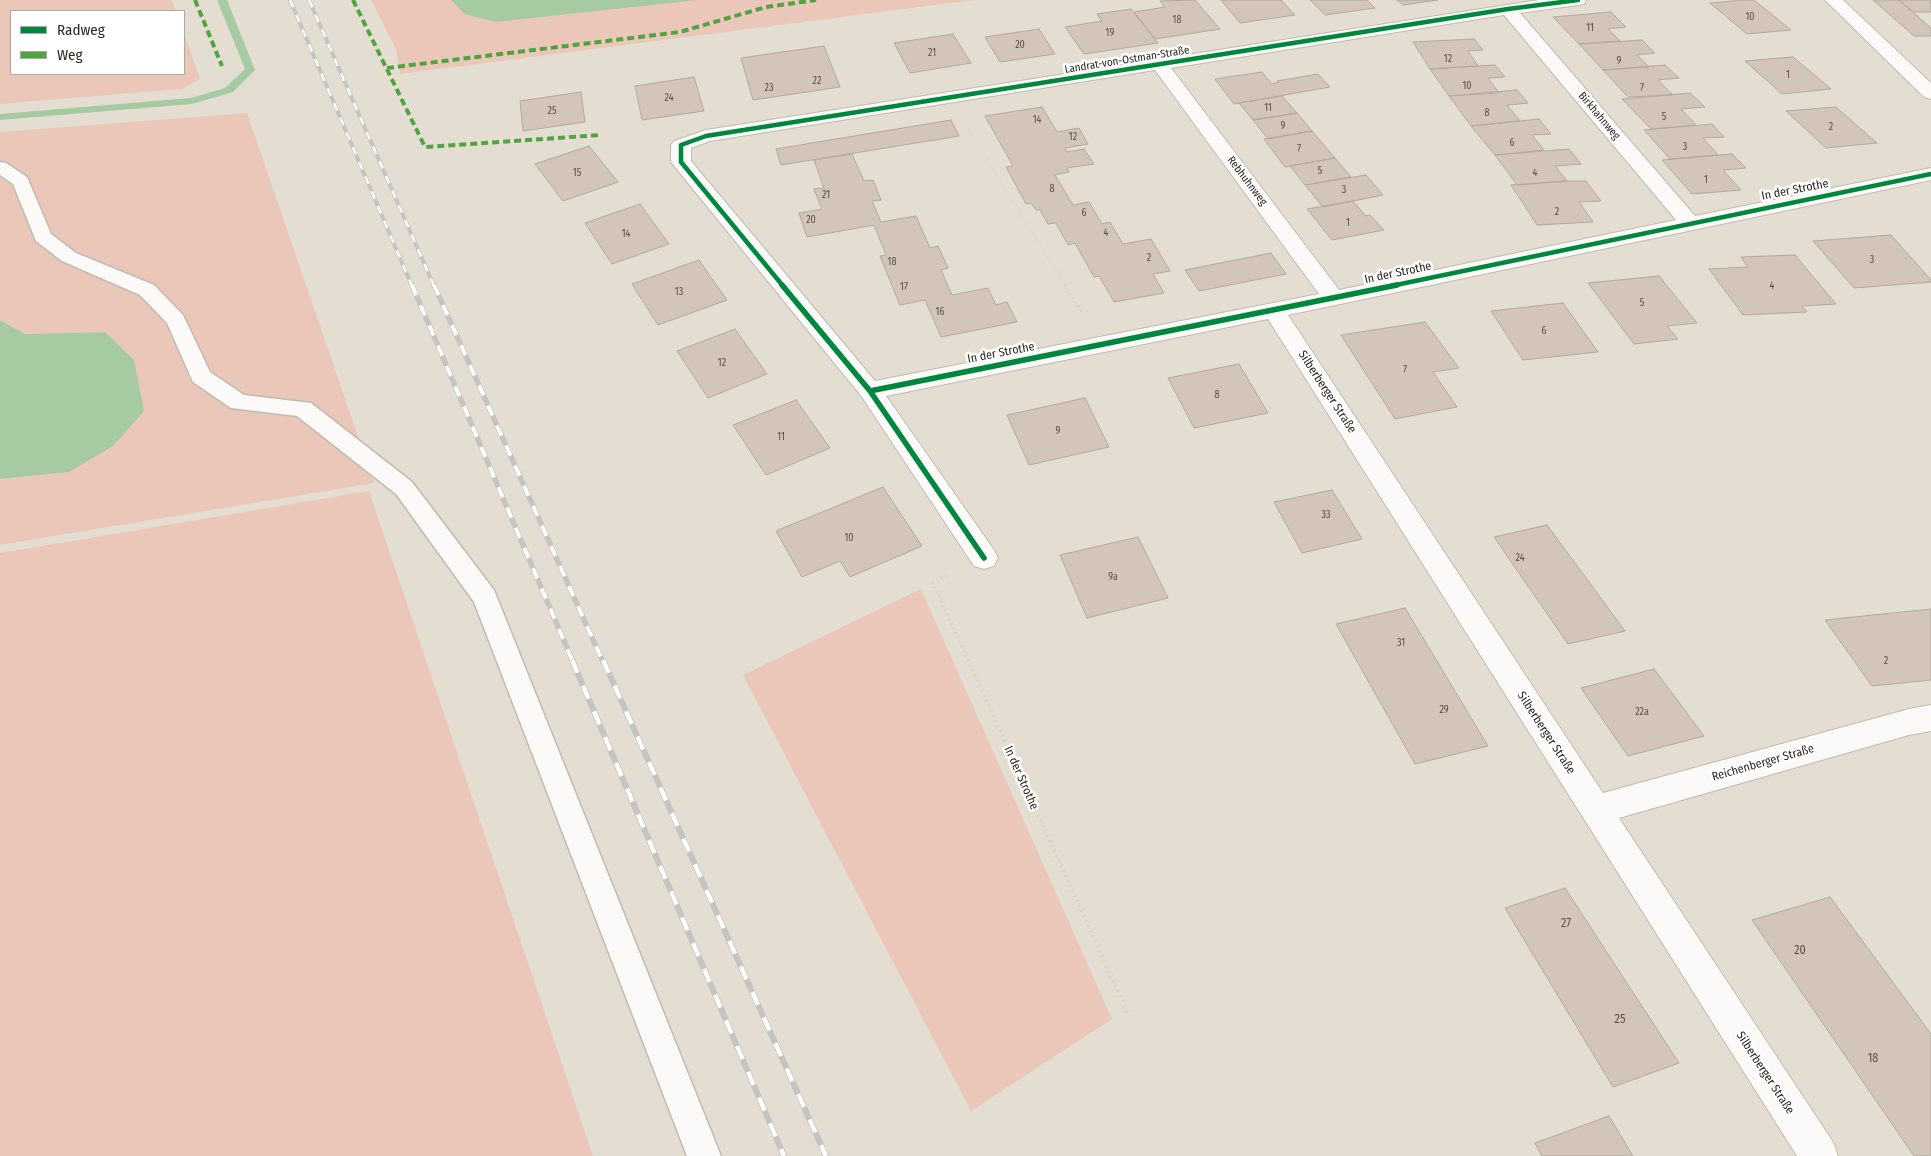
<!DOCTYPE html>
<meta charset="utf-8">
<style>
body{margin:0}
#map{position:relative;width:1931px;height:1156px;overflow:hidden;background:#e3ded1;font-family:"Fira Sans Condensed",sans-serif}
canvas{display:block}
.legend{position:absolute;left:10px;top:10px;width:175px;height:65px;box-sizing:border-box;background:#fff;border:1px solid #aaa9a5;margin:0;padding:6px 9px;list-style:none;font-size:15px;color:#2b271e}
.legend li{display:flex;align-items:center;gap:10px;height:25px}
.legend b{width:25px;border:1px solid #aaa9a5}
</style>
<div id="map">
<canvas width="1931" height="1156"></canvas>
<ul class="legend">
<li><b style="height:6px;background:#00873e"></b>Radweg</li>
<li><b style="height:6px;background:#51a341"></b>Weg</li>
</ul>
</div>
<script>
const c = document.querySelector('canvas').getContext('2d');
c.lineJoin = 'round';
function paint(path, color) { c.fillStyle = color; c.fill(path, 'evenodd'); }
const shape = rows => new Path2D(rows.map(r => 'M' + r).join(''));
function trace(path, color, width, dash) { c.strokeStyle = color; c.lineWidth = width; c.lineCap = dash ? 'butt' : 'round'; c.setLineDash(dash || []); c.stroke(path); }
function drawText(font, color, halo, rows, align = 'center') {
  c.font = font + ' "Fira Sans Condensed",sans-serif'; c.lineWidth = 5; c.setLineDash([]); c.textBaseline = 'middle'; c.strokeStyle = halo; c.fillStyle = color; for (const [text, x, y, turn = 0] of rows) {
    c.save(); c.translate(x, y); c.rotate((+turn || 0) * Math.PI / 180); c.textAlign = isNaN(turn) ? turn : align; if (halo) c.strokeText(text, 0, 0); c.fillText(text, 0, 0); c.restore();
  }
}
paint(shape([
 [0,0,172,0,176,11,11,11,11,74,184,74,184,33,200,79,182,89,0,104],
 [371,0,974,0,400,74,396,49],
 [247,113,374,483,0,545,0,479,69,472,105,332,25,334,0,320,0,132],
 [369,491,593,1156,0,1156,0,553],
 [921,589,1112,1019,971,1111,743,675]
]), '#ebc7ba');
paint(shape([
 [452,0,697,0,496,22,464,14],
 [0,320,25,334,105,332,134,360,144,411,113,446,69,472,0,479]
]), '#a6caa2');
paint(shape([
 [217,0,227,0,255,70,233,92,192,104,0,120,0,114,191,98,225,88,245,69,217,0]
]), '#a6caa2');
const building = shape([
 [1195,0,1220,29,1155,39,1134,12,1165,7,1160,1,1195,0],
 [1221,0,1281,0,1295,15,1240,23,1221,0],
 [1310,0,1367,0,1375,8,1325,15,1310,0],
 [1397,0,1438,0,1403,5,1397,0],
 [1743,0,1754,0,1791,30,1747,34,1710,3,1743,0],
 [1873,0,1899,0,1931,28,1931,36,1914,36,1873,0],
 [1899,0,1931,0,1931,12,1913,12,1899,0],
 [1131,9,1158,43,1084,54,1065,27,1102,21,1097,14,1131,9],
 [1611,12,1626,27,1608,29,1620,41,1579,44,1553,17,1611,12],
 [1039,29,1055,54,1000,62,985,37,1039,29],
 [953,34,971,63,910,73,894,43,953,34],
 [1474,39,1483,50,1468,51,1478,66,1430,69,1413,42,1474,39],
 [1642,40,1655,53,1637,55,1649,67,1603,70,1579,44,1642,40],
 [824,46,840,87,753,100,741,58,824,46],
 [1793,57,1831,89,1782,94,1745,61,1793,57],
 [1495,65,1505,77,1488,78,1499,93,1449,96,1430,69,1495,65],
 [1665,65,1679,78,1658,80,1673,95,1628,97,1603,70,1665,65],
 [1262,72,1272,84,1279,82,1277,81,1318,74,1330,87,1234,104,1215,79,1262,72],
 [694,77,704,111,642,120,635,86,694,77],
 [1517,90,1528,103,1507,105,1520,121,1471,126,1449,96,1517,90],
 [581,92,585,122,523,131,520,101,581,92],
 [1690,93,1705,107,1681,109,1696,125,1651,129,1622,99,1690,93],
 [1282,96,1297,113,1253,120,1239,103,1282,96],
 [1042,107,1057,132,1079,128,1088,144,1065,148,1067,152,1084,149,1094,164,1067,168,1069,172,1055,175,1073,205,1089,202,1102,224,1110,222,1123,244,1151,239,1170,271,1153,274,1164,293,1114,302,1099,276,1094,277,1075,243,1068,245,1056,223,1048,224,1040,210,1036,210,1031,203,1026,204,1006,167,1013,166,985,116,1042,107],
 [1836,107,1877,143,1826,148,1786,111,1836,107],
 [1297,113,1312,131,1268,139,1253,120,1297,113],
 [1539,119,1551,134,1532,135,1544,150,1495,155,1471,126,1539,119],
 [951,120,959,136,781,165,776,149,951,120],
 [1712,124,1724,137,1703,138,1718,155,1670,159,1644,130,1712,124],
 [1312,131,1335,158,1285,167,1264,139,1312,131],
 [589,146,618,182,563,201,535,164,589,146],
 [1569,149,1581,164,1555,166,1567,181,1517,185,1495,155,1569,149],
 [852,154,864,181,873,180,881,200,872,201,881,222,916,216,930,248,938,246,948,268,941,270,952,295,988,288,996,305,1007,302,1017,322,941,337,925,300,900,305,880,256,886,255,874,225,807,237,799,213,822,209,814,189,824,188,814,160,852,154],
 [1732,154,1746,168,1723,170,1741,190,1692,194,1662,160,1732,154],
 [1335,158,1351,177,1305,185,1290,166,1335,158],
 [1366,175,1383,195,1323,207,1305,185,1366,175],
 [1567,181,1586,181,1601,201,1579,202,1593,222,1537,225,1511,185,1567,181],
 [1353,201,1366,216,1370,215,1384,230,1332,240,1307,209,1353,201],
 [640,204,669,244,612,264,585,223,640,204],
 [1891,235,1931,280,1931,282,1854,288,1813,241,1891,235],
 [1271,253,1286,274,1199,291,1185,270,1271,253],
 [1795,255,1836,304,1802,306,1807,312,1743,315,1709,269,1748,267,1741,257,1795,255],
 [699,260,727,300,658,325,632,284,699,260],
 [1659,276,1697,323,1667,326,1678,339,1634,344,1588,283,1659,276],
 [1563,303,1598,352,1523,360,1491,311,1563,303],
 [1425,322,1459,368,1433,372,1457,407,1395,419,1341,335,1425,322],
 [735,329,767,374,708,398,677,351,735,329],
 [1239,364,1268,413,1194,428,1168,378,1239,364],
 [1085,398,1109,447,1029,465,1007,415,1085,398],
 [796,400,830,448,766,475,733,425,796,400],
 [883,487,922,546,850,577,840,561,802,577,776,531,883,487],
 [1332,490,1362,539,1302,553,1274,502,1332,490],
 [1547,525,1625,631,1568,644,1494,537,1547,525],
 [1138,537,1168,598,1087,618,1060,555,1138,537],
 [1405,608,1488,746,1415,764,1336,624,1405,608],
 [1931,609,1931,680,1872,686,1825,620,1931,609],
 [1654,669,1704,736,1628,756,1581,688,1654,669],
 [1565,888,1679,1063,1613,1087,1505,908,1565,888],
 [1830,897,1931,1034,1931,1156,1914,1156,1752,920,1830,897],
 [1609,1116,1633,1156,1542,1156,1535,1143,1609,1116]
]);
paint(building, '#d3c6b8');
trace(building, '#afa9a1', 1);
const service = shape([
 [0,162,6,163,27,177,51,234,76,253,154,285,183,315,210,372,244,395,311,403,412,482,494,590,721,1156,687,1156,474,602,396,494,297,416,231,408,193,382,167,323,140,295,62,261,36,241,13,184,0,175,0,162]
]);
const minor = shape([
 [1539,0,1586,0,1584,4,1578,5,1520,13,1695,216,1931,168,1931,180,1288,315,1603,793,1909,709,1931,705,1931,731,1909,735,1619,818,1833,1142,1838,1156,1797,1156,1268,319,886,396,994,550,998,558,994,566,984,569,974,566,862,397,671,162,671,145,674,141,706,130,1539,0],
 [1504,15,1676,220,1339,290,1171,68,1504,15],
 [1155,70,1319,294,875,381,691,161,691,148,710,141,1155,70],
 [1825,0,1843,0,1931,83,1931,99,1924,97,1825,0]
]);
trace(service, '#c0bbb1', 3);
trace(minor, '#c0bbb1', 2);
trace(shape([
 [968,129,1066,286]
]), '#cfceca', 2, [0.5, 2.5]);
trace(shape([
 [1065,285,1082,312],
 [947,576,933,583,969,662]
]), '#cfceca', 3, [1, 4]);
trace(shape([
 [968,660,1129,1016]
]), '#cfceca', 4, [1, 4.5]);
paint(service, '#fbfaf8');
paint(minor, '#fbfaf8');
const railFar2 = shape([
 [290,0,412,286],
 [309,0,434,286]
]);
const railFar1 = shape([
 [412,285,573,662],
 [434,285,603,662]
]);
const rail = shape([
 [572,660,784,1156],
 [603,660,826,1156]
]);
trace(railFar2, '#c5c4c1', 4);
trace(railFar1, '#c5c4c1', 5.5);
trace(rail, '#c5c4c1', 6);
trace(railFar2, '#fff', 2.5, [8]);
trace(railFar1, '#fff', 4, [11]);
trace(rail, '#fff', 4.5, [14]);
trace(shape([
 [195,0,222,66],
 [353,0,425,147,600,135],
 [387,68,680,32,766,7,816,0]
]), '#51a341', 4, [7, 4]);
trace(shape([
 [783,286,681,162,681,145,706,136,1508,9,1578,0],
 [1391,286,1931,174]
]), '#00873e', 4.5);
trace(shape([
 [782,285,870,391,984,558],
 [870,391,1397,285]
]), '#00873e', 5.5);
drawText('10px', '#575046', null, [
 ["10",1750,17],
 ["18",1177,20],
 ["11",1590,28],
 ["19",1110,33],
 ["20",1020,45],
 ["21",932,53],
 ["12",1448,59],
 ["9",1619,61],
 ["1",1788,75],
 ["22",817,81],
 ["10",1467,86],
 ["23",769,88],
 ["7",1642,88],
 ["24",669,98],
 ["11",1268,108],
 ["25",552,111],
 ["8",1487,113],
 ["5",1664,117],
 ["14",1037,120],
 ["9",1283,126],
 ["2",1831,127],
 ["12",1073,137],
 ["6",1512,143],
 ["3",1685,147],
 ["7",1299,149],
 ["5",1320,171],
 ["15",577,173],
 ["4",1535,173],
 ["1",1706,180],
 ["8",1052,189],
 ["3",1344,190],
 ["21",826,195],
 ["2",1557,212],
 ["6",1084,213],
 ["20",811,220],
 ["1",1348,223],
 ["4",1106,233],
 ["14",626,234],
 ["2",1149,258],
 ["3",1872,260],
 ["18",892,262],
 ["4",1772,286],
 ["17",904,287],
 ["13",679,292],
 ["5",1642,303],
 ["16",940,312],
 ["6",1544,331],
 ["12",722,363],
 ["7",1405,370],
 ["8",1217,395],
 ["9",1058,431],
 ["11",781,437],
 ["33",1326,515],
 ["10",849,538],
 ["24",1520,558],
 ["9a",1113,577],
 ["31",1401,643],
 ["2",1886,661],
 ["29",1444,710],
 ["22a",1642,712]
]);
drawText('11px', '#2b271e', '#fff', [
 ["Landrat-von-Ostman-Straße",1127,60,-9],
 ["Birkhahnweg",1599,116,50],
 ["Rebhuhnweg",1247,181,53]
]);
drawText('12px', '#2b271e', '#fff', [
 ["In der Strothe",1795,190,-11],
 ["In der Strothe",1398,273,-12],
 ["In der Strothe",1001,353,-11],
 ["Silberberger Straße",1327,392,57],
 ["Silberberger Straße",1546,733,57],
 ["Reichenberger Straße",1763,763,-16],
 ["In der Strothe",1021,778,66],
 ["Silberberger Straße",1765,1073,57]
]);
drawText('12px', '#575046', null, [
 ["27",1566,924],
 ["20",1800,951],
 ["25",1620,1020],
 ["18",1873,1059]
]);
</script>
